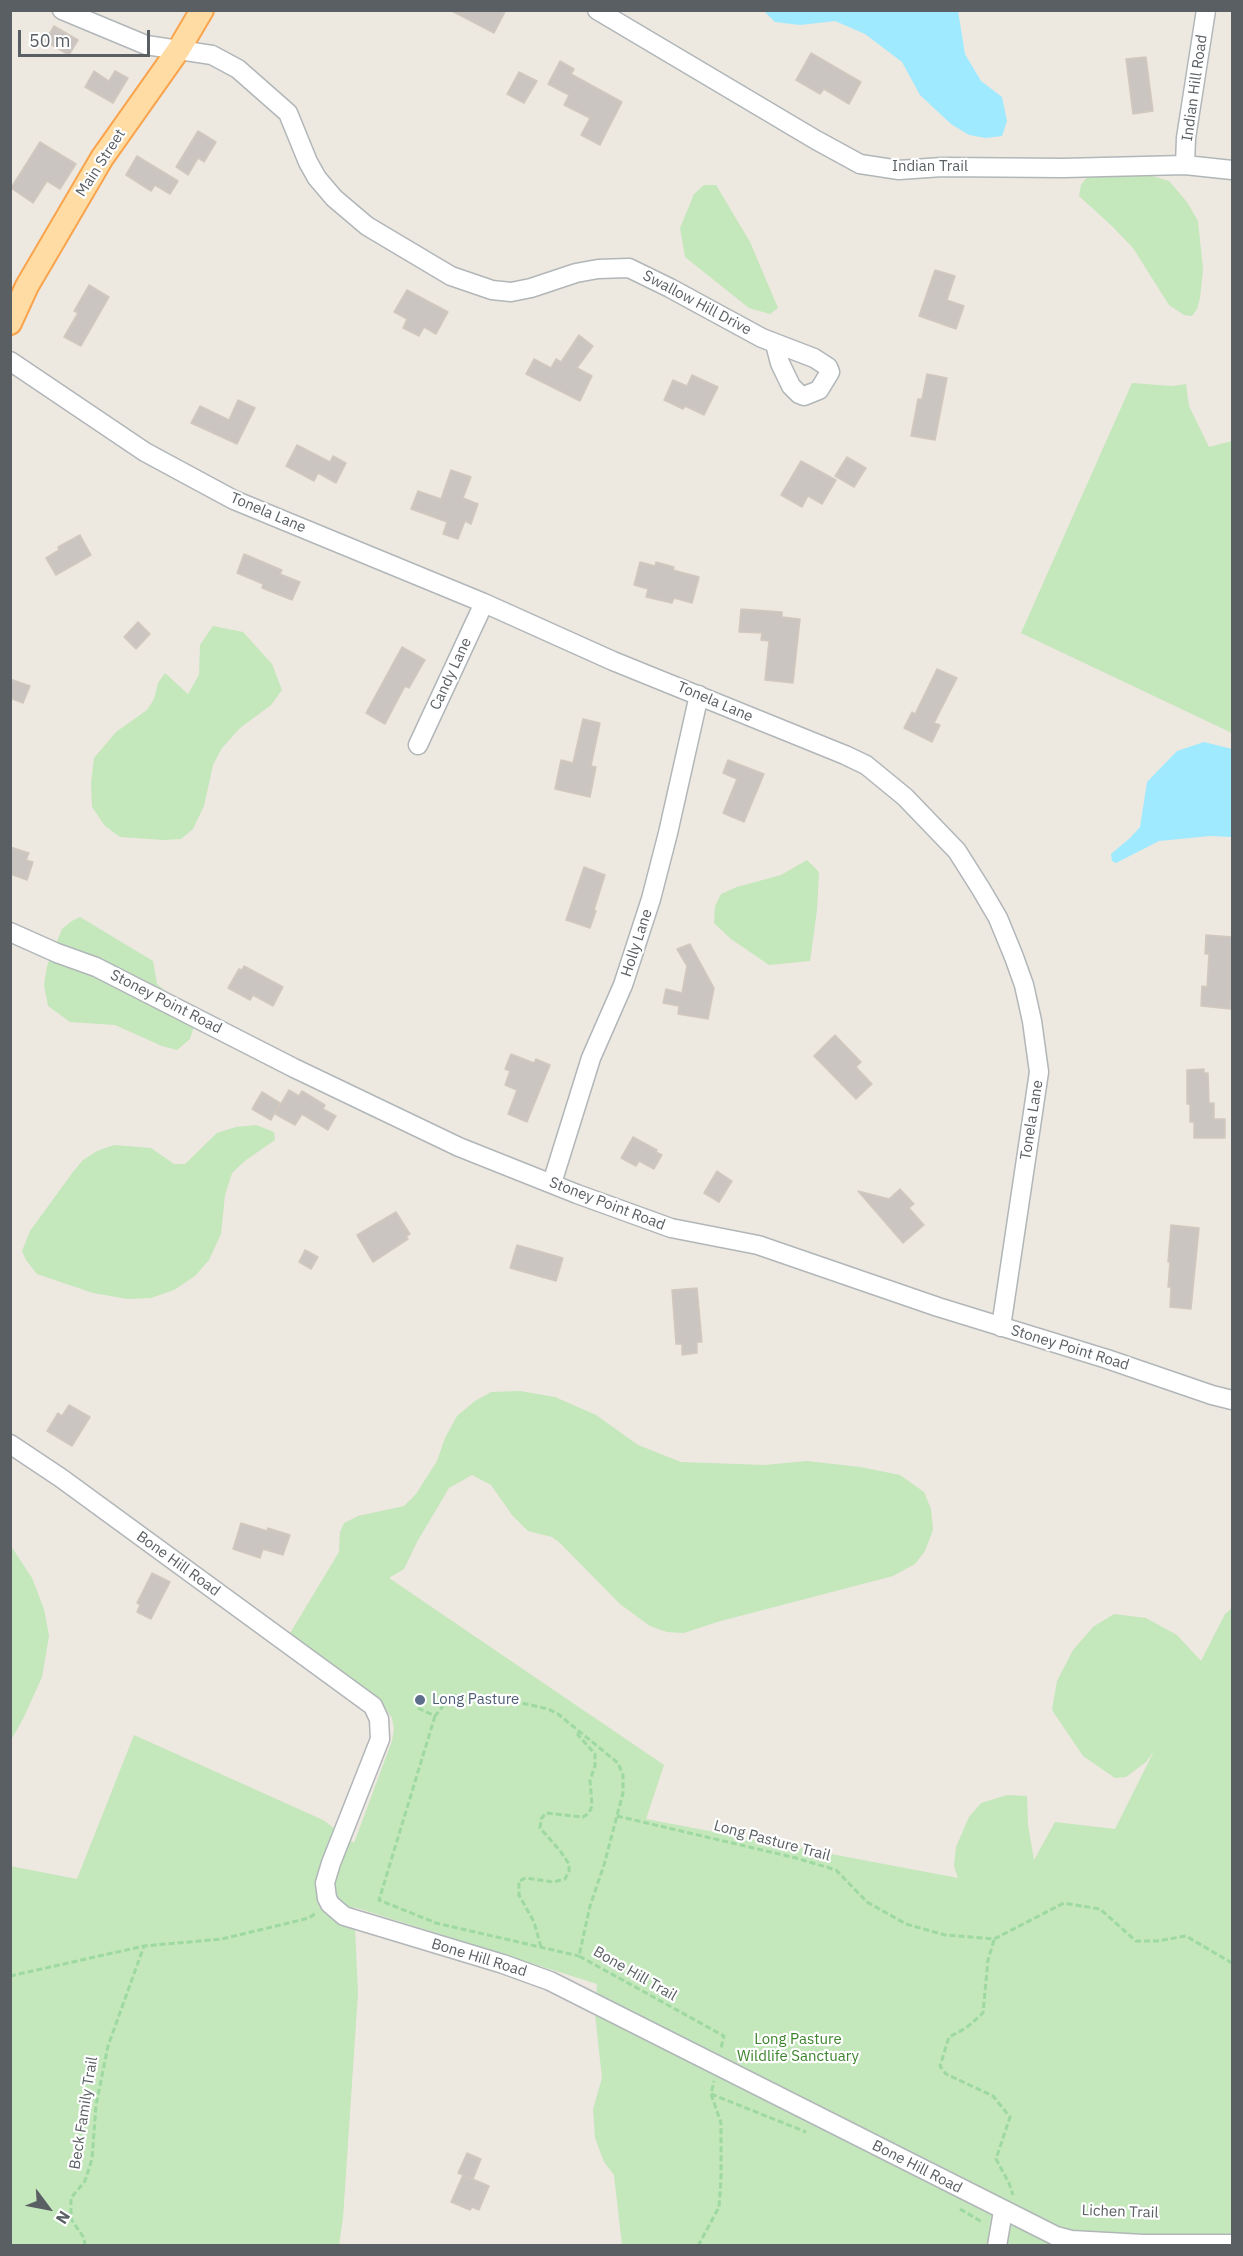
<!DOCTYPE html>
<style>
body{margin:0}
#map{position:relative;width:1243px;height:2256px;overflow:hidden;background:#ede8e0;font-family:"IBM Plex Sans",sans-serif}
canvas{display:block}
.frame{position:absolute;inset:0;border:12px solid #595f63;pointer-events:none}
.north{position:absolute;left:18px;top:2178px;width:60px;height:60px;-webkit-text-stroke:4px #fff;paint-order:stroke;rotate:122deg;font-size:16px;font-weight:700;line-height:24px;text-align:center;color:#595f63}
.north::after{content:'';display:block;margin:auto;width:21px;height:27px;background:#595f63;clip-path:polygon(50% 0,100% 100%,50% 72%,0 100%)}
.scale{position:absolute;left:18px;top:30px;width:132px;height:27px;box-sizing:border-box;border:3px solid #595f63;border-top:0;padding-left:8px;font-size:18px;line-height:21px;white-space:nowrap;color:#595f63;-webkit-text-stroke:4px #fff;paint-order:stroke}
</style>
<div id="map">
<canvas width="1243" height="2256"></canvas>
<div class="frame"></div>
<div class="north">N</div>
<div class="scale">50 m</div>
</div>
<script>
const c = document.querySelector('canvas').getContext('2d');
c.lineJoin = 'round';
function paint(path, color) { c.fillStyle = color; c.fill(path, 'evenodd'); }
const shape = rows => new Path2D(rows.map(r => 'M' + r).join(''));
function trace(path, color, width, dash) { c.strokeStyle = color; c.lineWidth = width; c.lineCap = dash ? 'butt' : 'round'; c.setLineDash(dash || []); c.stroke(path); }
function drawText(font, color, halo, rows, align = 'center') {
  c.font = font + ' "IBM Plex Sans",sans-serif'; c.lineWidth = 4.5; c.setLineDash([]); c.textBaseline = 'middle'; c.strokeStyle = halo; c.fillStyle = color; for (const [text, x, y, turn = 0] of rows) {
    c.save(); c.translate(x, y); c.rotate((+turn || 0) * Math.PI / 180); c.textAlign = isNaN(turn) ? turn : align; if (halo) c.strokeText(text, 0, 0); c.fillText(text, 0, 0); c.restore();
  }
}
paint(shape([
 [1105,172,1145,174,1169,181,1187,202,1198,221,1203,269,1200,298,1197,309,1192,316,1184,315,1169,305,1133,248,1113,227,1079,196,1081,185,1087,177],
 [704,185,716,185,750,242,778,308,770,314,749,308,685,257,680,228,694,194],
 [1132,383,1172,386,1186,384,1189,406,1209,447,1232,441,1232,733,1021,633],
 [213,626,243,632,272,664,282,690,271,705,240,728,222,748,213,765,204,806,193,829,181,839,164,840,120,837,105,826,92,807,91,783,94,758,116,732,147,710,154,699,158,683,165,673,188,694,199,675,200,645],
 [807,860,819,872,817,910,810,961,769,965,731,939,714,923,715,906,721,894,737,887,781,875],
 [80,917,153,961,157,984,187,1008,193,1020,193,1029,190,1039,177,1050,162,1046,115,1025,70,1022,48,1006,44,985,47,966,62,929,72,921],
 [256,1125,274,1132,275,1140,246,1160,232,1173,225,1195,221,1234,209,1260,195,1276,174,1290,151,1298,128,1299,93,1293,37,1274,26,1260,22,1251,30,1231,73,1172,83,1160,97,1151,114,1145,151,1148,174,1164,185,1164,217,1133,236,1127],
 [520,1391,555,1397,596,1415,638,1445,681,1462,764,1465,807,1461,860,1467,900,1475,924,1492,931,1509,933,1530,925,1551,915,1564,893,1576,717,1622,684,1633,667,1632,650,1626,620,1604,559,1542,552,1537,528,1531,512,1515,491,1485,472,1475,449,1488,417,1542,404,1569,389,1578,664,1765,646,1819,958,1878,954,1866,956,1847,969,1817,981,1803,1007,1795,1027,1796,1028,1825,1034,1860,1055,1822,1115,1829,1154,1751,1146,1762,1126,1777,1115,1778,1083,1756,1052,1710,1057,1681,1073,1650,1093,1627,1114,1614,1146,1618,1177,1635,1201,1661,1225,1614,1232,1608,1232,2245,622,2245,614,2175,604,2162,595,2138,593,2109,602,2078,595,2014,597,1984,354,1907,358,1993,343,2218,339,2245,11,2245,10,1866,77,1879,134,1735,323,1820,354,1843,392,1741,394,1729,392,1718,381,1702,289,1635,339,1552,340,1532,344,1523,358,1516,404,1506,416,1494,437,1461,445,1438,457,1416,475,1401,491,1392],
 [11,1546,32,1578,44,1609,49,1636,42,1677,23,1719,11,1740]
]), '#c4e7bb');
paint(shape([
 [764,11,958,11,965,54,981,81,1002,97,1007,121,1002,136,986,138,969,135,951,124,920,95,902,62,865,34,835,21,800,25,775,22],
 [1204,742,1232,749,1232,837,1210,836,1159,841,1116,863,1112,861,1111,854,1130,838,1140,827,1147,782,1177,751]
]), '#9feaff');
const building = shape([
 [450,10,506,10,494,33,450,10],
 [54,26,78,40,69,55,45,41,54,26],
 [811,53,861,82,849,104,824,89,820,94,796,80,811,53],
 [1146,57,1153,111,1133,114,1126,59,1146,57],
 [560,61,574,69,571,74,622,102,600,145,581,135,590,118,564,105,569,95,548,84,560,61],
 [94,71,109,81,115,71,128,78,113,103,85,87,94,71],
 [519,72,537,81,524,103,507,94,519,72],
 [198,131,216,142,204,162,198,158,188,175,176,167,198,131],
 [40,142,76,164,60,189,47,181,33,203,11,188,40,142],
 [137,156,178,181,170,194,155,185,151,191,126,175,137,156],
 [935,270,955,276,947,300,964,306,956,329,919,316,935,270],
 [89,285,109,297,81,346,64,337,78,313,74,311,89,285],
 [407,290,448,312,436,334,424,327,419,336,403,328,407,319,394,312,407,290],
 [579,335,593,346,577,368,592,376,580,401,526,374,534,359,551,368,556,359,561,362,579,335],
 [927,374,947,378,935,440,911,436,918,399,922,399,927,374],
 [692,375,718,387,704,415,685,406,683,409,664,400,673,380,687,386,692,375],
 [238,400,255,408,237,444,191,423,200,406,229,420,238,400],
 [297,445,330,462,333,456,346,463,336,483,318,473,314,481,286,466,297,445],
 [847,457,866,468,854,487,835,476,847,457],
 [801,461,836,480,822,504,808,496,802,507,781,495,801,461],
 [451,470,471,477,463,498,478,504,471,524,465,521,458,539,443,534,447,522,411,509,418,491,441,499,451,470],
 [80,535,91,555,56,575,46,558,59,550,58,547,80,535],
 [244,554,282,570,280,574,300,582,292,600,262,588,263,584,237,573,244,554],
 [640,562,655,566,656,562,674,567,673,570,699,577,692,603,674,598,672,603,646,597,648,589,634,585,640,562],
 [741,609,782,612,782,617,800,619,793,683,765,680,769,641,761,640,762,633,739,632,741,609],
 [138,622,150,634,136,649,124,637,138,622],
 [402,647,425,660,409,688,405,686,385,724,366,713,402,647],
 [937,669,957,678,934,723,940,725,932,742,904,728,912,712,915,714,937,669],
 [10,679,30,686,23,703,10,698,10,679],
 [583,719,600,723,591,766,596,767,590,797,555,789,561,760,573,763,583,719],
 [728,760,764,774,744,822,723,813,737,779,723,773,728,760],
 [10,847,29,853,26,860,33,862,27,880,10,874,10,847],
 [584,867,605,875,594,910,596,911,590,928,566,920,584,867],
 [1206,935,1233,937,1233,992,1230,1009,1201,1006,1202,986,1207,987,1209,954,1205,954,1206,935],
 [690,944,714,988,708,1019,678,1014,679,1006,663,1003,666,989,682,993,687,966,677,949,690,944],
 [244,966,283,987,273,1006,253,995,250,1000,228,988,239,969,242,970,244,966],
 [835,1035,861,1062,856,1067,872,1084,856,1099,814,1056,835,1035],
 [511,1054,534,1063,536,1059,550,1065,527,1122,508,1114,517,1090,505,1085,510,1071,505,1069,511,1054],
 [1204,1069,1204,1073,1208,1073,1209,1103,1214,1103,1214,1119,1225,1119,1225,1138,1194,1138,1194,1122,1190,1122,1190,1104,1187,1104,1187,1070,1204,1069],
 [289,1090,299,1096,302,1091,325,1105,323,1109,336,1116,328,1130,302,1114,295,1125,275,1114,289,1090],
 [262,1092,280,1103,271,1120,252,1109,262,1092],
 [633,1137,657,1150,656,1152,662,1155,654,1169,639,1161,636,1166,621,1158,633,1137],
 [717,1171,732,1181,719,1202,704,1193,717,1171],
 [900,1189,914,1204,909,1208,924,1225,903,1243,858,1191,889,1199,900,1189],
 [396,1212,410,1234,406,1236,408,1239,373,1262,357,1235,396,1212],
 [1171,1225,1199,1228,1191,1309,1170,1307,1171,1287,1168,1287,1170,1262,1168,1262,1171,1225],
 [517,1245,563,1258,556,1281,510,1268,517,1245],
 [305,1250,318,1257,311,1269,299,1262,305,1250],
 [697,1288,702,1342,697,1342,697,1353,682,1355,682,1344,676,1344,672,1290,697,1288],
 [69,1405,90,1417,72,1446,47,1431,58,1413,62,1416,69,1405],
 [241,1523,267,1531,268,1528,290,1535,283,1555,263,1549,260,1558,233,1549,241,1523],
 [152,1573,170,1582,151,1619,137,1612,140,1605,137,1603,152,1573],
 [467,2153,481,2159,473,2179,458,2173,467,2153],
 [463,2175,489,2186,479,2210,472,2207,470,2210,451,2202,463,2175]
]);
paint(building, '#cac5c0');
trace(building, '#d2c8be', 1.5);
const minor = shape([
 [62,10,146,45,212,55,238,69,288,113,308,162,317,178,334,198,367,226,451,276,492,290,511,292,531,288,576,273,598,269,629,268,670,288,762,338,814,358,828,367,830,372,819,390,804,396,799,394,791,386,780,363,775,344],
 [597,10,816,140,860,164,899,170,942,167,1063,168,1185,165,1232,170],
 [1185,165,1186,138,1206,10],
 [10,361,145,452,234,500,484,603,613,661,845,755,866,765,905,797,957,851,981,889,998,918,1014,957,1024,985,1032,1021,1039,1072,1001,1327],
 [418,745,484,603],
 [10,932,57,953,96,967,294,1068,459,1147,577,1194,671,1228,758,1245,938,1307,1107,1359,1212,1395,1232,1400],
 [552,1183,591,1058,623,985,651,899,668,833,699,695],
 [10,1444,61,1478,373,1706,379,1719,380,1739,331,1863,325,1883,327,1898,330,1904,344,1916,503,1964,550,1981,1056,2236,1071,2240,1143,2244,1232,2244],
 [997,2246,1003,2211]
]);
const major = shape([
 [10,323,27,286,102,158,179,49,202,10]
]);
trace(minor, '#b1b6b9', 21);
trace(major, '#f9a44d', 26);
trace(shape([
 [418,1708,435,1716,452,1695,508,1700,548,1709,558,1714,618,1763,623,1775,623,1793,604,1865,590,1906,579,1956,724,2036,721,2048],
 [435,1716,379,1900,436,1923,579,1956],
 [617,1816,796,1858,836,1870,867,1902,906,1924,945,1935,994,1939,1064,1903,1100,1909,1136,1941,1157,1941,1186,1936,1232,1963],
 [994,1940,988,1960,983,2013,966,2028,949,2037,940,2066,946,2074,993,2096,1010,2117,996,2159,1009,2183,1013,2195],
 [541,1947,534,1922,519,1895,519,1881,526,1878,553,1882,565,1879,569,1871,569,1864,561,1852,540,1828,541,1819,546,1813,583,1817,589,1813,592,1806,590,1780,595,1766,595,1754,578,1735,578,1732],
 [10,1976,144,1946,222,1939,309,1918,316,1913],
 [711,2094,806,2132],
 [960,2209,982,2222],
 [85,2246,84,2238,71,2219,71,2198,85,2181,92,2159,96,2105,108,2046,144,1946],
 [698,2246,719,2207,721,2179,721,2123,711,2094,714,2081]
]), '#9dd9a0', 3, [6, 3]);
trace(minor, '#fff', 18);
trace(major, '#ffdca4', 22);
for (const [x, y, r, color] of [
 [420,1700,6,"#5c6f8a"]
]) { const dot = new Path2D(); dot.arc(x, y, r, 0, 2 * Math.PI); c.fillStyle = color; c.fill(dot); trace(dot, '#fff', 2); }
drawText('15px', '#595f63', '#fff', [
 ["Indian Hill Road",1195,88,-82],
 ["Main Street",101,163,-57],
 ["Indian Trail",930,167],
 ["Swallow Hill Drive",697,303,28],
 ["Tonela Lane",268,513,23],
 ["Candy Lane",451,674,-65],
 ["Tonela Lane",715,702,23],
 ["Holly Lane",637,943,-72],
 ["Stoney Point Road",166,1002,27],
 ["Tonela Lane",1032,1120,-81],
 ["Stoney Point Road",607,1204,21],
 ["Stoney Point Road",1070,1348,17],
 ["Bone Hill Road",178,1564,36],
 ["Long Pasture Trail",772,1841,15],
 ["Bone Hill Road",479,1958,17],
 ["Bone Hill Trail",635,1974,30],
 ["Beck Family Trail",84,2113,-81],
 ["Bone Hill Road",917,2167,27],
 ["Lichen Trail",1120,2212,2]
]);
drawText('15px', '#4e5e75', '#fff', [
 ["Long Pasture",432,1700]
], 'left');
drawText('15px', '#3e842f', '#fff', [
 ["Long Pasture",798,2040],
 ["Wildlife Sanctuary",798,2057]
]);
</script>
